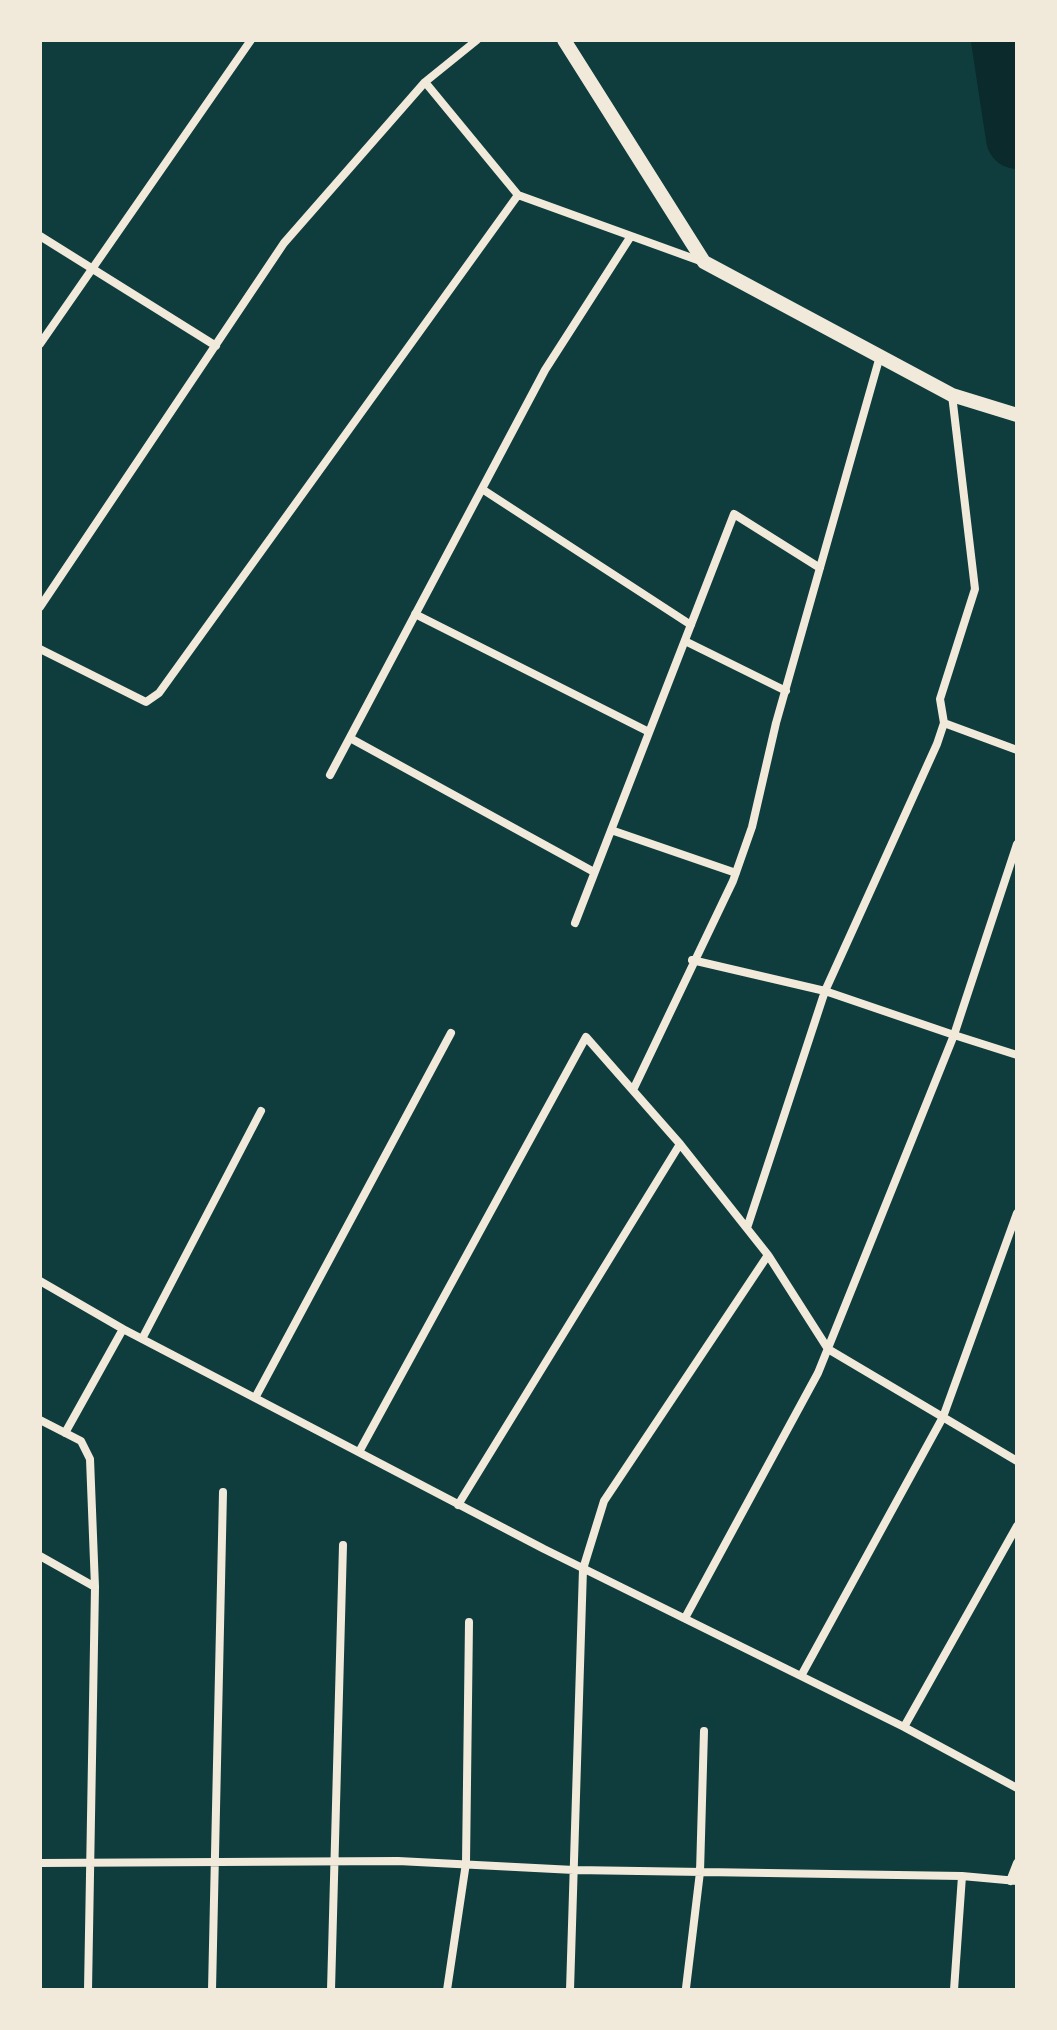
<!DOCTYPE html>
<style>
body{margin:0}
#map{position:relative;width:1057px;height:2030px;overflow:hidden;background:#0f3d3e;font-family:Arial,sans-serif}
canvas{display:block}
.frame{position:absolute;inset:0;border:42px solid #f1e9da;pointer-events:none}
</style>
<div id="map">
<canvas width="1057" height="2030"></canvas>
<div class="frame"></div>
</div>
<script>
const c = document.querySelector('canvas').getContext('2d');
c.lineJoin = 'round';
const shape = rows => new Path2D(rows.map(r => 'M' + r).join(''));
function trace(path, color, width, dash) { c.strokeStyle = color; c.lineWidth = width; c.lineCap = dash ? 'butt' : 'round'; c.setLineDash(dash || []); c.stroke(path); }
trace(shape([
 [1002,40,1017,138]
]), '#0a2a2b', 62);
trace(shape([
 [425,82,518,195,703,262],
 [40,236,216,346],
 [40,344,251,40],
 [482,489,691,625],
 [40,607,284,243,425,82,477,40],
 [415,614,649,732],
 [685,641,786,691],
 [40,649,146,702,159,693,518,195],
 [944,723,1017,750],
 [350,738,594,872],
 [330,775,545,370,631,236],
 [611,830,736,873],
 [1017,844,954,1035,1017,1055],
 [575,923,734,514,820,568],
 [692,960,825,991,747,1228],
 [633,1090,733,881,752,827,776,723,880,356],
 [40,1281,123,1329,65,1433],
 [123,1329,544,1549,904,1727,1017,1788],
 [142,1339,261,1111],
 [255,1398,451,1033],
 [40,1420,81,1441,90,1459,95,1587],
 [359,1452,586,1037,680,1144,768,1255,828,1349,1017,1461],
 [458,1505,680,1144],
 [40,1556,95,1587,88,1990],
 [685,1618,818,1373,954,1035,825,991,937,744,944,723,940,699,975,589,952,395],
 [801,1676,943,1417,1017,1213],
 [904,1727,1017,1526],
 [40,1863,398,1861,574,1870,962,1876,1017,1881],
 [1010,1881,1017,1863],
 [686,1988,700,1872,704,1731],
 [212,1990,223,1492],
 [331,1990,343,1545],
 [447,1990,466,1863,469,1622],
 [570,1990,583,1569,604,1501,768,1255],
 [954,1990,962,1876]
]), '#f1e9da', 8);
trace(shape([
 [564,40,704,262,952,395,1017,415]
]), '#f1e9da', 14);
</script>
